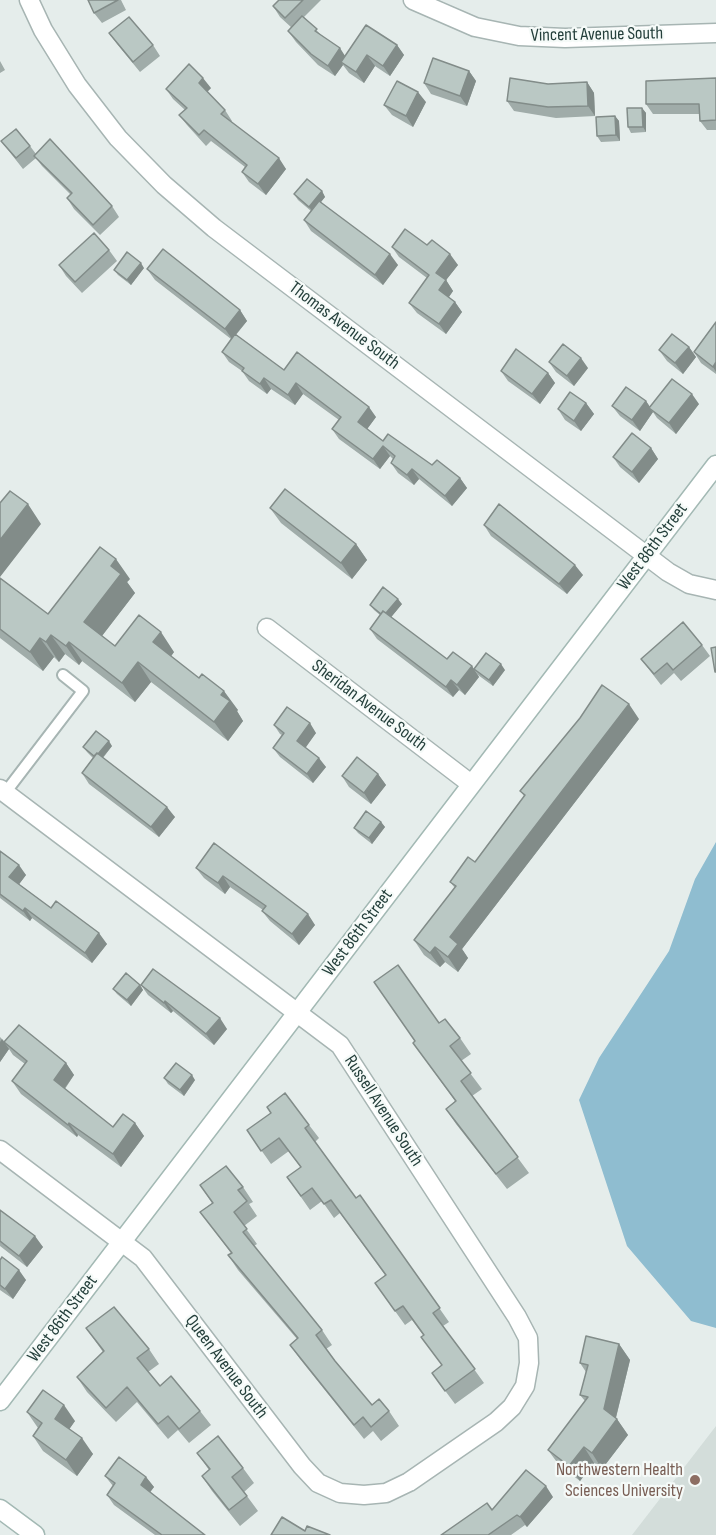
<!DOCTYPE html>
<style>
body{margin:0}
canvas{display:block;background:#e5edeb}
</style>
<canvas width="716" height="1535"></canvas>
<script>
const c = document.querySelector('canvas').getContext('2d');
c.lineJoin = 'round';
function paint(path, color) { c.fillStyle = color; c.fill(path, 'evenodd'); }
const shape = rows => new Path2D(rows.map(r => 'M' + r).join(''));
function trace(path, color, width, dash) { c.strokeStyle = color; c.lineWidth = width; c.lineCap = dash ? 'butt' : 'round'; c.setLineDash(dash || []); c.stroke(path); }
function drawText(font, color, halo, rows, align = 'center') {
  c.font = font + ' "Sofia Sans Condensed",sans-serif'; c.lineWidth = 4.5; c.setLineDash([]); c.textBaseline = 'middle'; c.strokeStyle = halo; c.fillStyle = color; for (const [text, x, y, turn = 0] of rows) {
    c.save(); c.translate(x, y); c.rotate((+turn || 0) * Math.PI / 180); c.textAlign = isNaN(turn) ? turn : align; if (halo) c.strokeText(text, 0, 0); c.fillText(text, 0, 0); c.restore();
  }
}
paint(shape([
 [716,1426,716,1535,632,1535]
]), '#d3ddda');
paint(shape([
 [716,842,716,1328,691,1321,627,1246,579,1100,599,1058,669,951,695,879]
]), '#8fbdd0');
const lane = shape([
 [5,793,83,691,63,675]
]);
const street = shape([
 [29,0,43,30,77,85,118,138,164,185,214,228,668,572,689,584,716,590],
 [413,0,475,27,519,36,565,38,716,33],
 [267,628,471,784],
 [0,789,340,1045,517,1317,528,1338,529,1363,525,1386,512,1407,496,1422,409,1482,386,1493,364,1495,340,1493,318,1483,302,1466,143,1258,0,1150]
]);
const secondary = shape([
 [0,1401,716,465],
 [0,1509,35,1535]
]);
trace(lane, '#a7b5b3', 14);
trace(street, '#a7b5b3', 21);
trace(secondary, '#a3b9b4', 21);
trace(lane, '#fff', 10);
trace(street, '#fff', 18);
trace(secondary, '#fff', 18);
paint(shape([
 [88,0,121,0,126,10,102,23,94,13],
 [279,0,321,0,304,17,321,35,345,56,397,45,404,55,390,76,375,66,364,83,349,73,343,65,335,76,318,65,296,42,288,31,292,28,280,17,273,6],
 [109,33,153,45,160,56,140,72,117,44],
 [0,61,5,70,0,73],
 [469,71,476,81,467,106,431,94,424,83],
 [716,78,716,130,707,130,700,121,699,114,653,114,646,104],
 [587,82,594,93,595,116,556,118,514,111,507,101,548,84],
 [211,88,207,92,225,110,232,121,231,122,286,169,266,195,249,182,242,172,245,167,211,141,206,146,187,125,179,115,185,110,173,99,166,89],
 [426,102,413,127,392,115,384,105],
 [642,108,646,113,646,132,631,133,628,127],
 [615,116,619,121,620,141,601,142,597,136],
 [1,141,30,146,36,154,112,206,119,217,100,235,74,209,67,198,71,195,42,166,36,158,23,169],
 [322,191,325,197,320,203,398,265,383,285,311,231,304,220,311,211,298,200,294,194],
 [427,245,458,265,446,280,453,291,449,297,455,302,462,312,446,334,417,313,409,303,427,278,399,257,392,247],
 [109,250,117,261,82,293,66,276,59,265],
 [144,268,131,285,118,275,114,270],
 [147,269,240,310,247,321,236,335,284,370,376,417,367,429,383,441,460,478,467,488,452,506,419,479,414,485,398,473,391,463,393,459,390,456,380,469,339,439,332,429,339,420,303,394,295,405,271,389,267,394,249,381,242,371,229,362,222,352,231,339,155,280],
 [716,322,716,374,701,363,694,352],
 [689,347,696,357,683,374,667,361,659,350],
 [549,362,588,368,574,386,556,372],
 [501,371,548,373,555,383,540,404,508,381],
 [646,401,650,407,699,404,676,434,657,418,653,412,640,431,620,416,612,406],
 [586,403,594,414,581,431,565,420,558,409],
 [651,448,658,459,639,483,620,467,613,457],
 [270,508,356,544,367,560,352,579,281,523],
 [484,525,583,575,567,594,491,536],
 [0,578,48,614,130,579,127,582,135,593,102,636,115,646,174,652,171,656,238,710,237,711,243,721,228,741,151,682,135,702,82,661,79,665,65,654,59,662,54,657,43,671,0,638],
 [402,604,391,617,447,659,472,666,479,677,465,695,459,690,453,697,377,639,370,629,380,615,374,610,370,605],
 [702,645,710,656,681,681,674,673,661,685,641,659],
 [474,669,505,670,493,686,478,675],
 [639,719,462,949,468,958,458,972,445,962,440,967,424,955,414,940,455,888,450,882,475,862,524,796,520,791],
 [274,725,316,733,305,747,326,767,313,783,280,757,273,748,282,735,280,734],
 [112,746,103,758,175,817,159,837,89,784,82,773,93,758,87,752,83,747],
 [378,774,386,785,371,804,349,787,342,776],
 [381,822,385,827,372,844,358,833,354,828],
 [214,843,315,925,299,945,270,921,262,911,263,910,230,887,225,894,204,878,196,868],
 [0,851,26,875,19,884,51,908,107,944,92,963,32,918,30,921,0,898],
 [140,985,143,990,131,1006,117,994,113,989],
 [141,985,227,1029,214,1045,173,1011,171,1013,148,995],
 [439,1023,460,1038,471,1054,461,1061,482,1089,472,1096,529,1173,507,1189,456,1124,446,1109,455,1101,413,1043],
 [0,1037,5,1042,66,1063,74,1075,65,1089,113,1127,135,1123,144,1136,121,1167,78,1135,77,1137,21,1094,12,1081,25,1064,13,1055,9,1049,0,1062],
 [164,1078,195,1080,184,1096,168,1084],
 [309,1125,319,1138,315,1142,356,1198,360,1195,449,1322,443,1326,484,1383,455,1404,432,1373,442,1365,423,1335,412,1320,405,1325,375,1283,385,1275,340,1213,334,1218,322,1201,310,1210,287,1177,301,1168,289,1151,271,1164,247,1130],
 [200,1185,243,1187,253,1202,249,1204,257,1216,244,1226,257,1244,254,1246,322,1330,332,1345,326,1349,335,1361,372,1405,389,1411,399,1426,381,1441,373,1431,364,1439,300,1359,290,1345,297,1339,238,1270,228,1255,231,1253,200,1212,212,1203],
 [0,1210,43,1247,27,1267,0,1246],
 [0,1260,26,1280,13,1299,0,1290],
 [86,1328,149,1349,159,1364,148,1372,160,1386,200,1411,211,1425,189,1443,178,1430,168,1439,137,1402,116,1422,87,1392,77,1377,103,1352],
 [619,1344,630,1360,616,1418,628,1435,602,1469,594,1463,580,1481,559,1465,548,1450,585,1401,580,1395,586,1372,580,1363],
 [27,1412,75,1421,69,1429,93,1454,77,1476,43,1451,33,1436,38,1428],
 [197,1453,243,1468,254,1483,244,1492,258,1511,240,1526,212,1491,202,1476,209,1470],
 [105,1476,146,1477,154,1487,150,1492,205,1535,155,1535,114,1505,107,1495,113,1486],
 [553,1497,527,1527,525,1525,511,1535,441,1535,492,1510]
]), '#a0aca9');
paint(shape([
 [397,45,404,55,390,76,383,66],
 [340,48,347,59,341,62,343,65,335,76,328,66],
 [367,55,375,66,364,83,356,72],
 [469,71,476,81,467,106,460,96],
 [203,78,211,88,206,93,199,83],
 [587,82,594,93,595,116,588,106],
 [418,92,426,102,413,127,406,116],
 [642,108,646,113,646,132,643,127],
 [615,116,619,121,620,141,616,135],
 [279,158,286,169,266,195,258,184],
 [322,191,325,197,313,212,309,207],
 [390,254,398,265,383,285,375,275],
 [450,254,458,265,443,284,436,273],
 [141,263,144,268,131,285,127,280],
 [446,280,453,291,446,301,439,290],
 [455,302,462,312,446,334,439,324],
 [240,310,247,321,232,339,225,329],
 [689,347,696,357,683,374,675,363],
 [581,358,588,368,574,386,567,376],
 [716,362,716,372,713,367],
 [548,373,555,383,540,404,532,394],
 [264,378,271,389,267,394,260,384],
 [296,383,303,394,295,405,288,395],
 [692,394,699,404,676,434,669,423],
 [646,401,652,410,649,408,653,412,640,431,632,420],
 [586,403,594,414,581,431,574,421],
 [369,407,376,417,365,432,358,422],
 [383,446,390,456,380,469,373,459],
 [651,448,658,459,639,483,632,472],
 [412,469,419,479,414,485,407,475],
 [460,478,467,488,452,506,445,496],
 [28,504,41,524,0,577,0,540],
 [356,544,367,560,352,579,341,563],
 [116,559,130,579,127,582,135,593,98,641,84,622,111,566],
 [575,565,583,575,567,594,559,584],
 [398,599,402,604,388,621,384,616],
 [161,632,174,652,167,662,153,642],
 [51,635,65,654,59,662,46,642],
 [40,638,54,657,43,671,30,652],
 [69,642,82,661,79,665,66,646],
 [138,662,151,682,135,702,122,683],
 [501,664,505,670,493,686,489,680],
 [472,666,479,677,465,695,457,685],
 [451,680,459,690,453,697,446,687],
 [224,691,238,710,237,711,243,721,228,741,214,722,221,695],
 [629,704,639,719,462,949,468,958,458,972,448,957,450,937],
 [310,723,316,733,304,750,297,741],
 [109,741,112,746,99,762,96,757],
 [319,758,326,767,313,783,307,774],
 [378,774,386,785,371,804,364,793],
 [167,807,175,817,159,837,151,827],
 [381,822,385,827,372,844,369,838],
 [19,865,26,875,17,887,9,877],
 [223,876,230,887,225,894,218,883],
 [25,908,32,918,30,921,23,911],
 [308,914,315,925,299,945,292,934],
 [99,933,107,944,92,963,85,953],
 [435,947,445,962,440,967,430,953],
 [140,985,143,990,131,1006,127,1000],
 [165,1001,173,1011,171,1013,164,1003],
 [220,1018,227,1029,214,1045,206,1034],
 [2,1039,9,1049,0,1062,0,1042],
 [66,1063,74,1075,62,1092,54,1080],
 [192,1075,195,1080,184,1096,180,1090],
 [69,1123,78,1135,77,1137,68,1125],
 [135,1123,144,1136,121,1167,113,1154],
 [35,1236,43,1247,27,1267,19,1256],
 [19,1270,26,1280,13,1299,5,1289],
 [619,1344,630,1360,615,1421,617,1419,628,1435,602,1469,592,1453,604,1409],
 [64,1405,75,1421,66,1434,55,1419],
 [82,1438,93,1454,77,1476,66,1460],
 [584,1447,594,1463,580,1481,569,1466],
 [146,1477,154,1487,148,1495,141,1485],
 [546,1486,553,1497,527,1527,520,1517]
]), '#828c89');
const building = shape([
 [88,0,118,0,94,13,88,0],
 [279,0,303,0,285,18,273,6,279,0],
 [302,16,317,29,315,31,340,48,328,66,311,54,288,31,302,16],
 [129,17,153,45,133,62,109,33,129,17],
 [366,25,397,45,383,66,367,55,356,72,341,62,366,25],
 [433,58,469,71,460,96,424,83,433,58],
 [189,64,203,78,199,83,225,110,221,114,279,158,258,184,242,172,247,165,204,130,199,135,179,115,187,108,166,89,189,64],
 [510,78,548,84,587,82,588,106,548,107,507,101,510,78],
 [716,78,716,120,700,121,699,104,646,104,646,81,716,78],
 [397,81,418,92,406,116,384,105,397,81],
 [627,108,642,108,643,127,628,127,627,108],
 [615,116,616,135,597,136,596,117,615,116],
 [16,129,30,146,16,158,1,141,16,129],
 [50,139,112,206,93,225,67,198,72,193,34,156,50,139],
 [307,179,322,191,309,207,294,194,307,179],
 [319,201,390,254,375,275,304,220,319,201],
 [405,229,427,245,432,240,450,254,436,273,446,280,439,290,455,302,439,324,409,303,429,275,392,247,405,229],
 [94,233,109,250,75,282,59,265,94,233],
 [163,249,240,310,225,329,147,269,163,249],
 [127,252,141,263,127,280,114,270,127,252],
 [716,322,716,362,713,367,694,352,716,322],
 [235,334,284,370,297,352,369,407,358,422,383,441,388,434,432,465,437,460,460,478,445,496,412,469,407,475,391,463,395,456,383,446,373,459,332,429,341,417,296,383,288,395,264,378,260,384,242,371,244,368,222,352,235,334],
 [672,334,689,347,675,363,659,350,672,334],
 [563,344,581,358,567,376,549,362,563,344],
 [516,349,548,373,532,394,501,371,516,349],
 [672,379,692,394,669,423,649,408,672,379],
 [626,387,646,401,632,420,612,406,626,387],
 [570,392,586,403,574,421,558,409,570,392],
 [632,433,651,448,632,472,613,457,632,433],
 [285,489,356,544,341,563,270,508,285,489],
 [10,491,28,504,0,540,0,503,10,491],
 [499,504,575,565,559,584,484,525,499,504],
 [100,547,116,559,111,566,121,574,84,622,115,646,139,615,161,632,153,642,199,678,202,674,224,691,221,695,230,701,214,722,138,662,122,683,69,642,66,646,51,635,46,642,40,638,30,652,0,629,0,578,48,614,100,547],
 [383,587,398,599,386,613,383,611,381,614,370,605,383,587],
 [383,611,447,659,453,652,472,666,457,685,451,680,446,687,370,629,383,611],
 [683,622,702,645,673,670,667,663,654,674,641,659,683,622],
 [716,647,716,672,715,672,711,648,716,647],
 [486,653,501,664,489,680,474,669,486,653],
 [602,685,629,704,450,937,458,944,448,957,435,947,430,953,414,940,456,886,450,882,468,857,475,862,525,795,520,791,580,718,602,685],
 [287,707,310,723,297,741,319,758,307,774,273,748,284,733,274,725,287,707],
 [96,731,109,741,98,754,97,753,94,756,83,747,96,731],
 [97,753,167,807,151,827,82,773,97,753],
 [357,757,378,774,364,793,342,776,357,757],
 [366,811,381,822,369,838,354,828,366,811],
 [214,843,308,914,292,934,262,911,266,906,223,876,218,883,196,868,214,843],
 [0,851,19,865,9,877,51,908,56,901,99,933,85,953,25,908,23,911,0,894,0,851],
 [398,965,439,1023,445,1019,460,1038,450,1046,471,1073,461,1081,518,1157,496,1174,446,1109,456,1101,413,1043,415,1041,374,982,398,965],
 [153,969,220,1018,206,1034,165,1001,164,1003,141,985,153,969],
 [126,973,140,985,127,1000,113,989,126,973],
 [19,1025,66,1063,54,1080,113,1127,123,1114,135,1123,113,1154,69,1123,68,1125,12,1081,27,1061,4,1042,19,1025],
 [176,1063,192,1075,180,1090,164,1078,176,1063],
 [285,1093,309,1125,305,1128,356,1198,360,1195,440,1308,433,1313,475,1369,445,1391,432,1373,442,1365,421,1337,424,1335,403,1306,395,1311,375,1283,386,1275,331,1200,324,1204,312,1188,301,1196,287,1177,301,1167,279,1138,261,1151,247,1130,271,1113,267,1107,285,1093],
 [226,1166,243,1187,238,1190,247,1201,234,1212,247,1229,243,1232,322,1330,316,1335,335,1361,372,1405,379,1399,389,1411,371,1427,363,1417,354,1425,290,1345,298,1338,228,1255,232,1253,200,1212,213,1203,200,1185,226,1166],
 [0,1210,35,1236,19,1256,0,1241,0,1210],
 [2,1257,19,1270,5,1289,0,1285,0,1260,2,1257],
 [114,1307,149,1349,137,1358,160,1386,171,1376,200,1411,179,1429,168,1416,158,1424,127,1387,106,1408,77,1377,104,1351,86,1328,114,1307],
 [586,1336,619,1344,604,1409,617,1419,592,1453,584,1447,569,1466,548,1450,588,1397,580,1395,588,1365,580,1363,586,1336],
 [43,1390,64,1405,55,1419,82,1438,66,1460,33,1436,42,1423,27,1412,43,1390],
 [218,1436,243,1468,232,1477,247,1496,229,1510,202,1476,210,1469,197,1453,218,1436],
 [119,1457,146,1477,141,1485,205,1535,162,1535,107,1495,115,1483,105,1476,119,1457],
 [526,1470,546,1486,520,1517,517,1515,488,1535,441,1535,487,1503,492,1510,526,1470],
 [282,1517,305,1531,307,1526,330,1535,271,1535,282,1517]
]);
paint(building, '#bac8c4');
trace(building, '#828c89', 1.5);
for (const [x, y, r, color] of [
 [695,1480,6,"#8d6e63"]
]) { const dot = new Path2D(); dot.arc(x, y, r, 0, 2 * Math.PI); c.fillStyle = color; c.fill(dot); trace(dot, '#f5faf8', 2); }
drawText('18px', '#243f3b', '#f5faf8', [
 ["Vincent Avenue South",597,35,-1],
 ["Thomas Avenue South",344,326,37],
 ["West 86th Street",653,547,-53],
 ["Sheridan Avenue South",369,706,37],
 ["West 86th Street",358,933,-53],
 ["Russell Avenue South",383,1111,57],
 ["West 86th Street",63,1319,-53],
 ["Queen Avenue South",226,1367,53]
]);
drawText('18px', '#785e54', '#f5faf8', [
 ["Northwestern Health",683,1470],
 ["Sciences University",683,1491]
], 'right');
</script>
